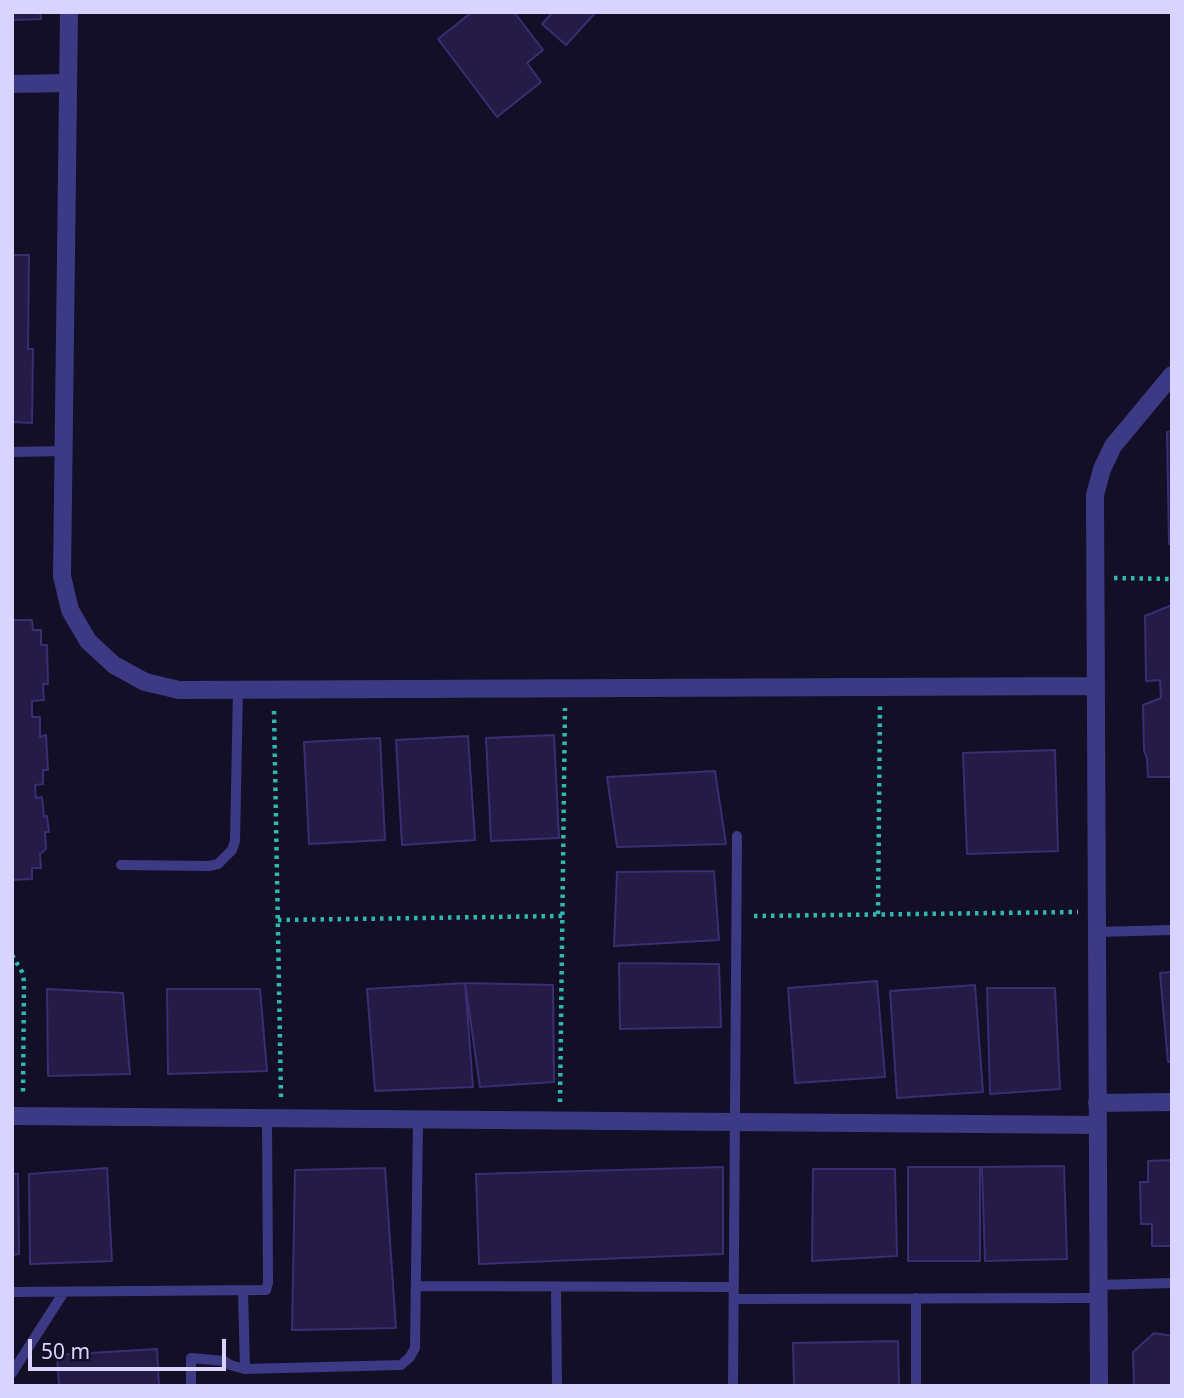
<!DOCTYPE html>
<style>
body{margin:0}
#map{position:relative;width:1184px;height:1398px;overflow:hidden;background:#130f26;font-family:"Noto Sans",sans-serif}
canvas{display:block}
.frame{position:absolute;inset:0;border:14px solid #d9d4ff;pointer-events:none}
.scale{position:absolute;left:28px;top:1339px;width:198px;height:32px;box-sizing:border-box;border:4px solid #d9d4ff;border-top:0;padding-left:9px;font-size:21px;line-height:24px;white-space:nowrap;color:#d9d4ff;-webkit-text-stroke:5px #130f26;paint-order:stroke}
</style>
<div id="map">
<canvas width="1184" height="1398"></canvas>
<div class="frame"></div>
<div class="scale">50 m</div>
</div>
<script>
const c = document.querySelector('canvas').getContext('2d');
c.lineJoin = 'round';
function paint(path, color) { c.fillStyle = color; c.fill(path, 'evenodd'); }
const shape = rows => new Path2D(rows.map(r => 'M' + r).join(''));
function trace(path, color, width, dash) { c.strokeStyle = color; c.lineWidth = width; c.lineCap = dash ? 'butt' : 'round'; c.setLineDash(dash || []); c.stroke(path); }
const building = shape([
 [12,12,40,12,41,19,12,20,12,12],
 [472,12,514,12,543,50,527,63,541,82,497,117,438,39,472,12],
 [553,12,596,12,566,45,542,24,553,12],
 [12,255,29,255,28,349,33,349,32,423,12,422,12,255],
 [1172,431,1172,544,1169,544,1167,432,1172,431],
 [1172,605,1172,777,1148,777,1147,759,1144,750,1143,705,1161,698,1160,680,1146,681,1145,616,1172,605],
 [12,620,32,620,33,630,41,630,41,645,47,645,48,684,43,684,44,700,32,701,32,717,40,717,40,737,46,735,48,770,43,770,43,784,35,785,36,798,42,797,44,816,47,816,49,832,45,832,46,849,40,854,41,868,32,868,32,879,12,880,12,620],
 [554,735,559,838,491,841,486,738,554,735],
 [468,736,475,840,402,845,396,740,468,736],
 [380,738,385,840,309,844,304,742,380,738],
 [1055,750,1058,851,967,854,963,753,1055,750],
 [715,771,726,844,617,847,607,777,715,771],
 [714,871,719,940,614,946,617,872,714,871],
 [619,963,719,964,721,1027,620,1029,619,963],
 [1172,972,1172,1062,1168,1062,1160,973,1172,972],
 [877,981,885,1077,795,1083,788,988,877,981],
 [465,983,473,1087,375,1091,367,989,465,983],
 [465,983,553,985,554,1082,480,1087,465,983],
 [975,985,983,1092,897,1098,890,991,975,985],
 [987,988,1055,988,1060,1089,990,1094,987,988],
 [47,989,123,993,130,1074,48,1076,47,989],
 [167,989,260,989,267,1071,168,1074,167,989],
 [1172,1160,1172,1246,1152,1246,1152,1224,1141,1224,1140,1182,1148,1182,1148,1161,1172,1160],
 [1064,1166,1067,1259,985,1261,982,1167,1064,1166],
 [723,1167,723,1254,479,1264,476,1174,723,1167],
 [908,1167,980,1167,980,1261,908,1261,908,1167],
 [107,1168,112,1261,30,1264,29,1174,107,1168],
 [385,1168,396,1328,292,1330,295,1170,385,1168],
 [813,1169,895,1169,897,1256,812,1261,813,1169],
 [12,1174,18,1174,19,1254,12,1255,12,1174],
 [1154,1333,1172,1336,1172,1386,1134,1386,1133,1352,1154,1333],
 [898,1341,899,1386,794,1386,793,1343,898,1341],
 [157,1349,159,1386,59,1386,57,1355,157,1349]
]);
paint(building, '#241b47');
trace(building, '#3b2d73', 2);
trace(shape([
 [1114,578,1172,579],
 [274,711,281,1097],
 [878,914,880,705],
 [754,916,1078,912],
 [278,920,562,916],
 [12,955,22,972,24,981,23,1095],
 [560,1102,565,708]
]), '#2fb8b0', 4.5, [3.5, 5]);
trace(shape([
 [12,452,63,451],
 [121,865,209,866,218,864,232,850,235,841,238,689],
 [1097,932,1172,930],
 [1098,1285,1172,1283],
 [416,1286,734,1287],
 [556,1287,557,1386],
 [243,1291,245,1369],
 [12,1292,266,1290,268,1283,267,1118],
 [916,1298,916,1386],
 [734,1299,1098,1298],
 [12,1373,64,1292],
 [191,1386,191,1358,224,1361,230,1365,245,1369,401,1365,410,1357,415,1348,418,1119],
 [733,1386,737,836]
]), '#3d3a85', 10);
trace(shape([
 [69,12,62,576,70,610,88,641,114,665,145,682,179,690,1096,686],
 [12,84,68,83],
 [1097,1103,1172,1102],
 [12,1116,1097,1125],
 [1099,1386,1095,495,1102,469,1113,446,1172,375]
]), '#3d3a85', 18);
</script>
